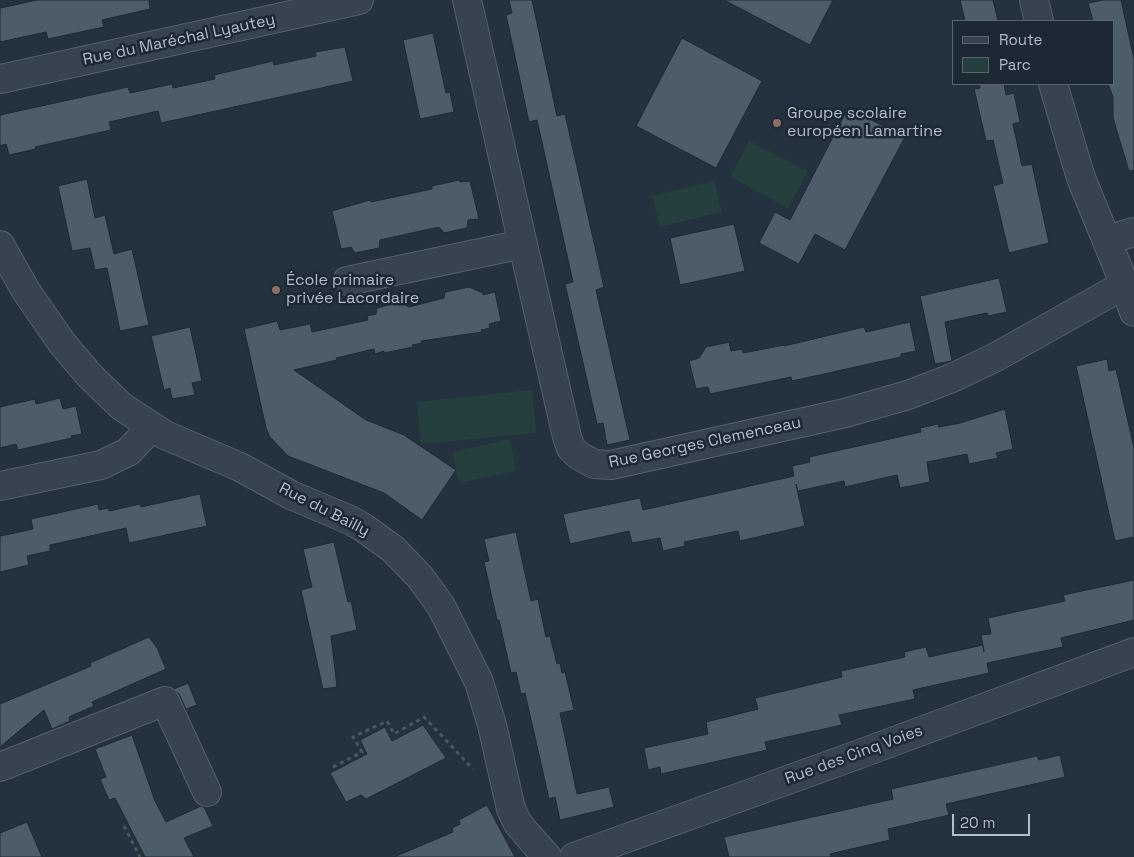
<!DOCTYPE html>
<meta charset="utf-8">
<style>
body{margin:0}
#map{position:relative;width:1134px;height:857px;overflow:hidden;background:#23323e;font-family:"Space Grotesk",sans-serif}
canvas{display:block}
.legend{position:absolute;left:952px;top:20px;width:162px;height:65px;box-sizing:border-box;background:#1c2833;border:1px solid #58646f;margin:0;padding:6px 9px;list-style:none;font-size:15px;color:#b3bec9}
.legend li{display:flex;align-items:center;gap:10px;height:25px}
.legend b{width:25px;border:1px solid #58646f}
.scale{position:absolute;left:952px;top:814px;width:78px;height:22px;box-sizing:border-box;border:2px solid #b3bec9;border-top:0;padding-left:6px;font-size:15px;line-height:18px;white-space:nowrap;color:#b3bec9;-webkit-text-stroke:4px #1c2833;paint-order:stroke}
</style>
<div id="map">
<canvas width="1134" height="857"></canvas>
<ul class="legend">
<li><b style="height:6px;background:#37434e"></b>Route</li>
<li><b style="height:14px;background:#253f3e"></b>Parc</li>
</ul>
<div class="scale">20 m</div>
</div>
<script>
const c = document.querySelector('canvas').getContext('2d');
c.lineJoin = 'round';
function paint(path, color) { c.fillStyle = color; c.fill(path, 'evenodd'); }
const shape = rows => new Path2D(rows.map(r => 'M' + r).join(''));
function trace(path, color, width, dash) { c.strokeStyle = color; c.lineWidth = width; c.lineCap = dash ? 'butt' : 'round'; c.setLineDash(dash || []); c.stroke(path); }
function drawText(font, color, halo, rows, align = 'center') {
  c.font = font + ' "Space Grotesk",sans-serif'; c.lineWidth = 5; c.setLineDash([]); c.textBaseline = 'middle'; c.strokeStyle = halo; c.fillStyle = color; for (const [text, x, y, turn = 0] of rows) {
    c.save(); c.translate(x, y); c.rotate((+turn || 0) * Math.PI / 180); c.textAlign = isNaN(turn) ? turn : align; if (halo) c.strokeText(text, 0, 0); c.fillText(text, 0, 0); c.restore();
  }
}
paint(shape([
 [749,141,808,171,788,208,730,177],
 [714,181,722,212,660,227,652,196],
 [532,390,536,433,421,444,417,402],
 [510,439,516,471,459,483,452,452]
]), '#253f3e');
const building = shape([
 [37,0,149,0,150,9,102,20,104,27,48,39,46,32,0,42,0,8,37,0],
 [509,0,532,0,557,116,565,114,604,287,596,290,630,440,607,445,603,423,597,424,565,284,573,282,537,120,529,122,506,15,512,13,509,0],
 [724,0,833,0,810,45,724,0],
 [960,0,993,0,998,21,965,21,960,0],
 [1103,0,1121,0,1134,59,1134,170,1129,171,1113,118,1113,97,1108,84,1113,84,1113,21,1093,21,1088,3,1103,0],
 [433,33,446,93,450,92,454,112,420,119,403,40,433,33],
 [682,38,762,81,716,168,636,126,682,38],
 [345,47,353,81,161,123,158,111,109,122,111,130,35,147,36,149,9,155,6,144,0,146,0,115,128,87,130,93,172,84,173,88,215,79,214,75,273,61,274,65,316,56,315,52,345,47],
 [979,84,1004,84,1006,95,1014,93,1020,122,1013,124,1022,166,1032,164,1049,243,1009,253,993,186,1003,183,993,140,986,141,974,89,980,88,979,84],
 [848,108,905,137,845,250,815,234,799,264,759,243,775,212,790,220,848,108],
 [87,179,95,218,105,215,114,254,132,249,149,325,120,331,107,268,95,270,90,248,72,251,58,186,87,179],
 [459,180,460,182,470,181,479,219,468,220,467,228,444,233,439,227,380,240,379,248,355,253,351,247,341,249,332,211,370,200,371,202,432,189,432,186,459,180],
 [734,224,745,271,680,285,670,238,734,224],
 [999,278,1007,312,988,316,987,313,945,322,952,361,935,364,920,296,999,278],
 [469,287,483,293,483,295,495,292,501,321,489,324,490,328,481,330,482,332,421,341,422,343,412,345,413,347,384,353,384,351,375,354,374,349,336,358,337,360,294,370,366,420,404,435,456,470,422,520,384,493,288,456,270,437,266,428,244,329,277,321,280,330,310,324,312,332,368,320,367,316,376,314,377,308,400,302,409,307,444,298,445,292,469,287],
 [910,322,916,351,901,354,901,357,792,381,791,377,710,394,708,387,696,389,689,361,699,358,706,347,729,342,731,351,742,349,743,353,784,345,784,346,864,327,866,332,910,322],
 [190,327,202,381,192,383,195,395,172,399,170,388,164,390,151,336,190,327],
 [1107,359,1109,371,1116,369,1134,448,1134,537,1115,541,1076,366,1107,359],
 [60,398,63,409,76,406,82,434,71,436,72,438,18,450,16,444,0,448,0,407,35,399,36,404,60,398],
 [1005,409,1013,449,996,453,998,458,969,464,967,454,927,462,930,482,900,488,897,475,845,487,844,481,798,491,796,484,805,526,740,541,738,531,684,542,685,546,663,551,660,538,632,543,629,531,570,544,563,514,640,498,643,510,794,476,792,466,810,462,809,457,921,432,920,428,938,424,939,427,960,423,1005,409],
 [200,494,207,526,129,543,126,528,50,545,50,551,27,556,29,565,0,572,0,536,33,529,31,519,98,504,99,510,108,508,109,511,140,504,141,507,200,494],
 [516,532,531,601,538,599,546,637,550,636,557,664,560,663,562,673,565,672,574,710,560,713,577,794,609,787,614,807,560,820,555,797,549,799,525,693,521,694,516,672,511,673,499,620,497,620,484,562,489,561,484,539,516,532],
 [334,542,348,602,351,601,357,630,331,636,337,687,323,689,301,590,312,587,303,549,334,542],
 [1134,580,1134,620,1061,638,1063,647,987,663,989,673,913,690,915,699,839,715,842,725,765,742,767,750,661,774,660,767,648,770,644,748,708,734,706,722,758,709,755,698,842,677,841,671,905,657,904,652,926,647,929,657,983,645,984,652,981,635,991,634,988,618,1065,601,1063,595,1134,580],
 [149,637,157,648,166,669,92,702,94,706,69,717,70,721,52,729,44,710,0,747,0,704,91,666,90,663,149,637],
 [188,683,197,705,186,709,179,694,174,689,188,683],
 [423,725,446,758,366,799,361,795,346,802,330,773,367,754,360,740,385,727,392,741,423,725],
 [132,735,155,801,166,822,201,806,204,807,213,826,184,838,194,857,145,857,115,798,109,800,100,779,106,777,95,749,132,735],
 [1060,755,1065,777,946,804,949,815,888,829,890,840,830,854,831,857,729,857,724,837,893,799,891,789,1037,756,1039,760,1060,755],
 [487,805,515,857,394,857,453,832,452,828,460,824,459,820,487,805],
 [27,822,42,857,0,857,0,833,27,822]
]);
paint(building, '#4c5c69');
trace(building, '#1e2a35', 1);
const street = shape([
 [467,0,567,437,571,448,578,455,594,464,611,465,845,413,908,395,952,378,994,358,1124,285],
 [1034,0,1039,21],
 [0,79,359,0],
 [1053,84,1081,178,1118,268,1134,312],
 [1107,240,1134,232],
 [0,245,26,291,62,343,89,375,121,406,165,435,240,467,291,495,350,520,364,528,393,549,420,577,441,606,479,682,492,725,511,809,517,822,525,832,547,857],
 [347,281,523,244],
 [0,486,101,465,128,452,152,427],
 [0,767,165,701,207,792],
 [574,857,857,755,1134,652]
]);
trace(street, '#55616c', 30);
trace(shape([
 [333,767,362,752,353,737,387,721,394,734,424,717,473,769],
 [124,826,140,857]
]), '#435b5a', 3, [4, 4]);
trace(street, '#37434e', 28);
for (const [x, y, r, color] of [
 [777,123,5,"#8d6e63"],
 [276,290,5,"#8d6e63"]
]) { const dot = new Path2D(); dot.arc(x, y, r, 0, 2 * Math.PI); c.fillStyle = color; c.fill(dot); trace(dot, '#1c2833', 2); }
drawText('16px', '#b3bec9', '#1c2833', [
 ["Rue du Maréchal Lyautey",179,40,-12],
 ["Rue Georges Clemenceau",705,443,-12],
 ["Rue du Bailly",324,510,27],
 ["Rue des Cinq Voies",854,755,-20]
]);
drawText('16px', '#b3bec9', '#1c2833', [
 ["Groupe scolaire",787,114],
 ["européen Lamartine",787,132],
 ["École primaire",286,281],
 ["privée Lacordaire",286,299]
], 'left');
</script>
